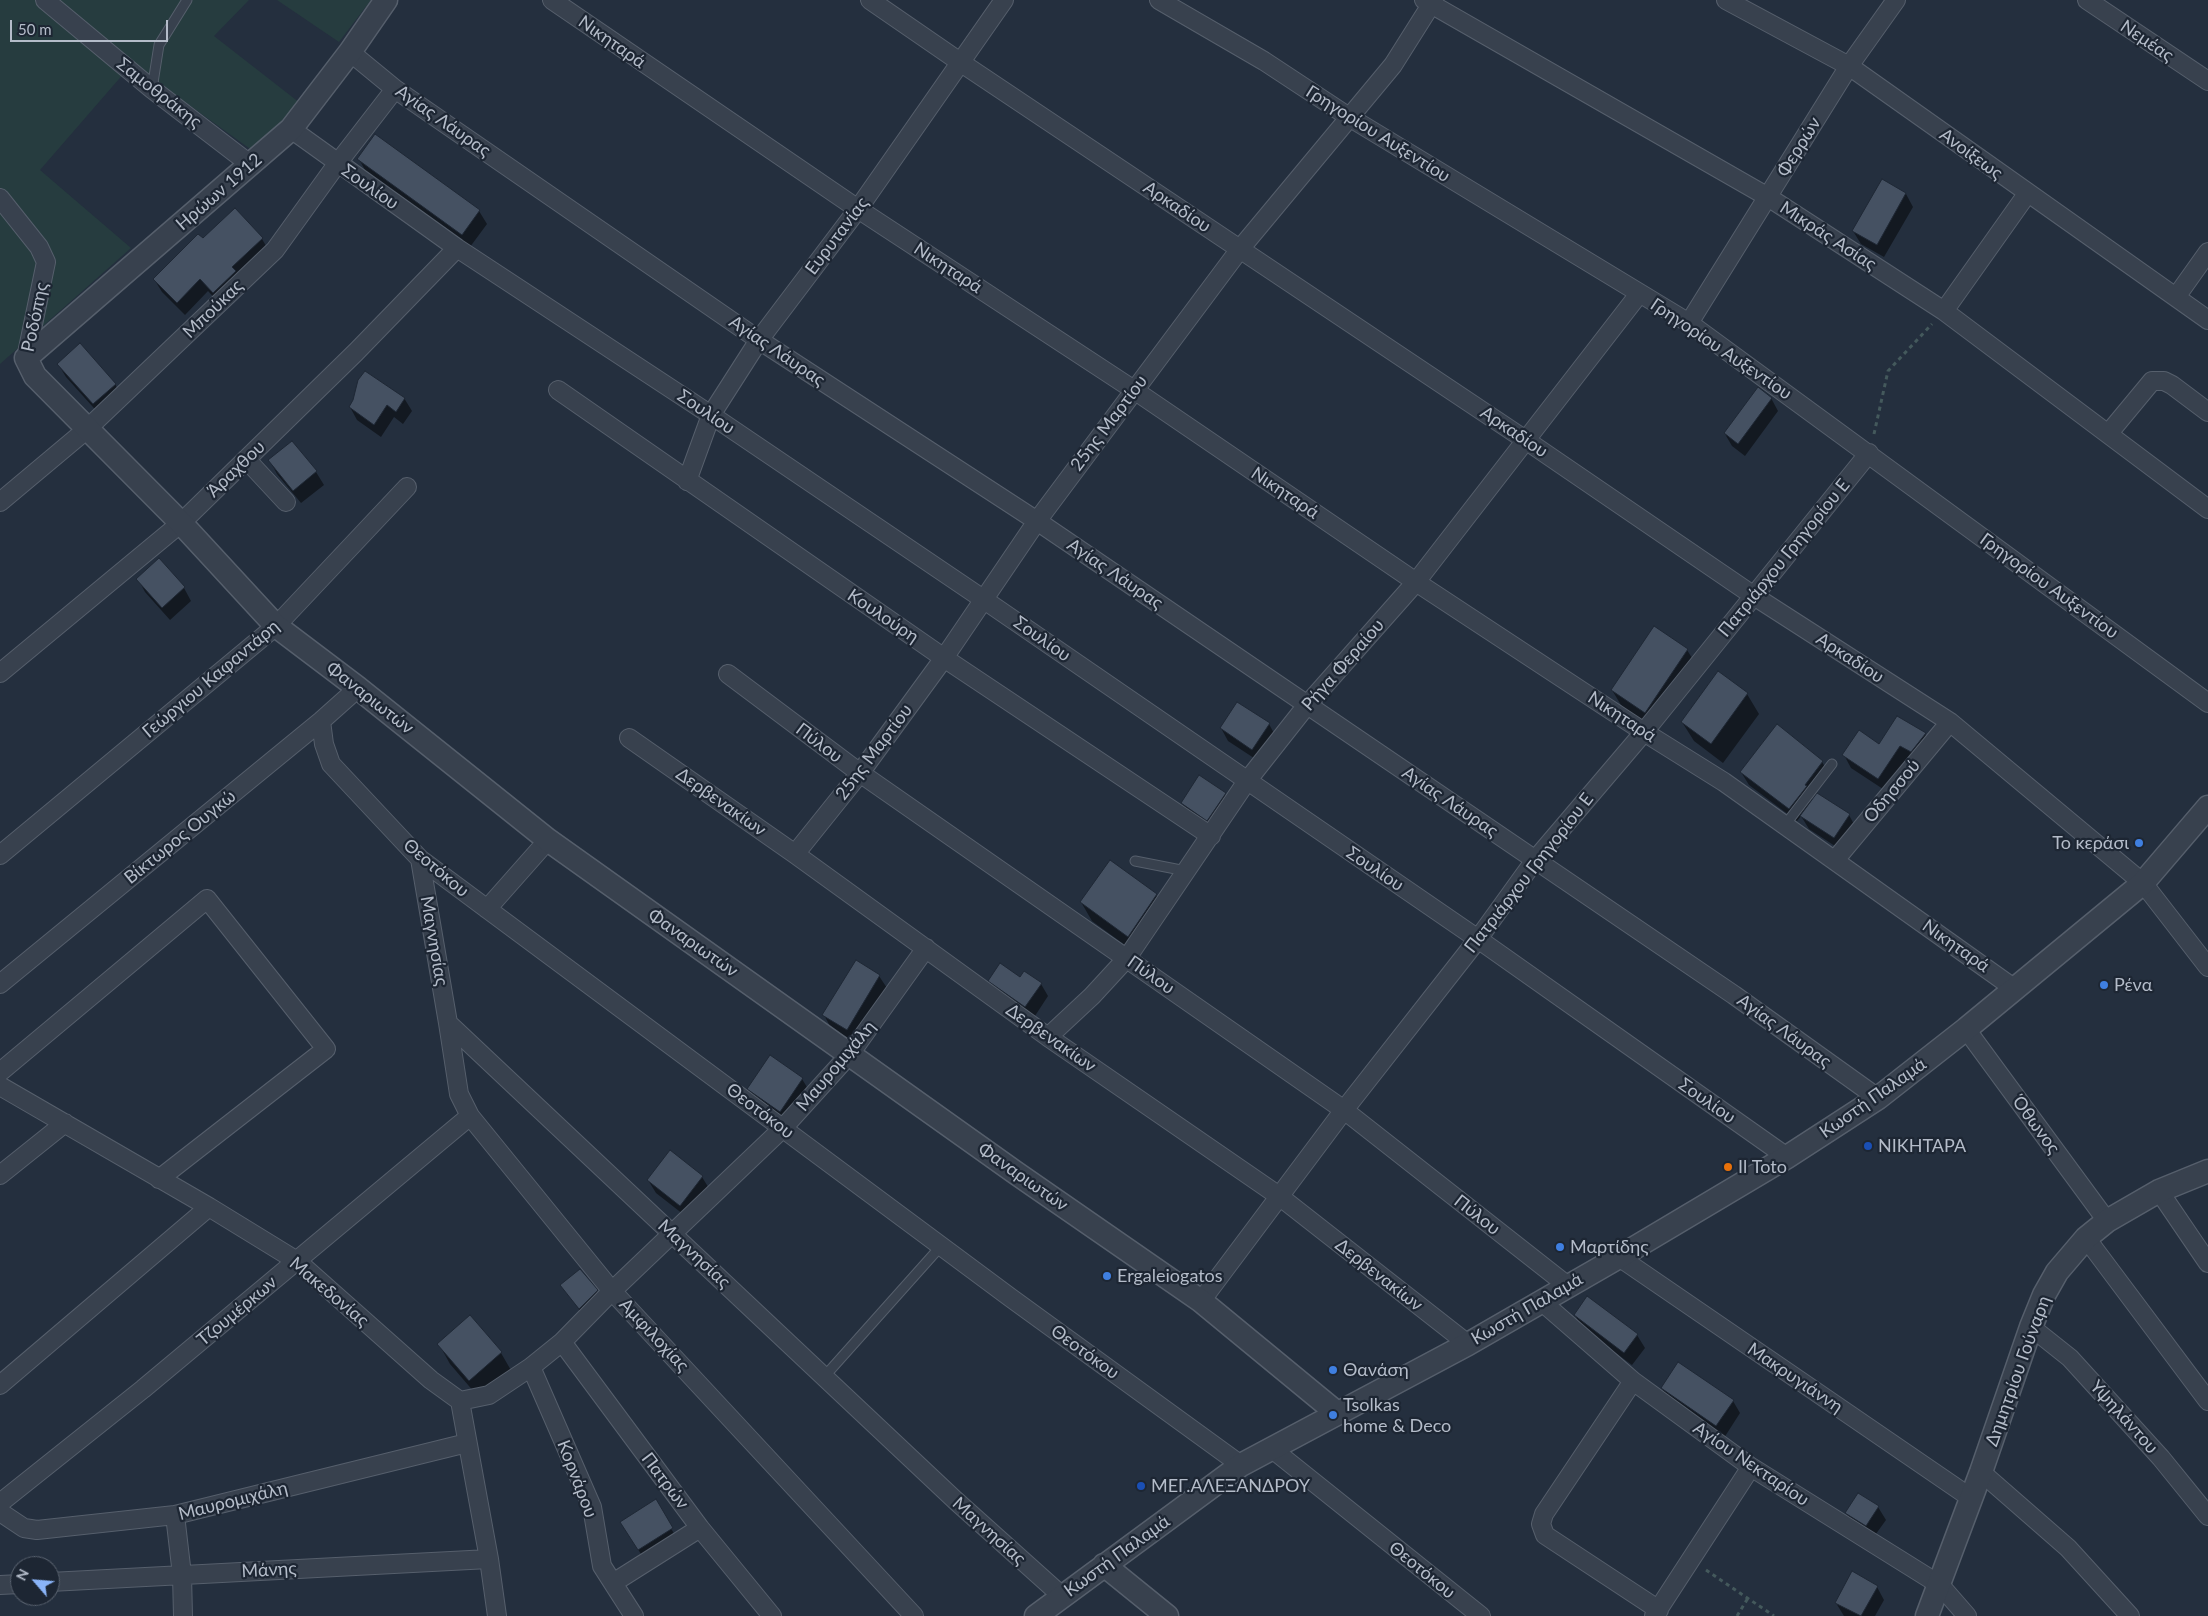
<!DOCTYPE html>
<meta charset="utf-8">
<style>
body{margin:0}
#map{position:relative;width:2208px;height:1616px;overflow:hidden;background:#242f3e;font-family:Lato,sans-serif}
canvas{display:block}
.north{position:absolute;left:10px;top:1556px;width:50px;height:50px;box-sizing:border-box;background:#1d2633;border:1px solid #59626f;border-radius:50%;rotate:297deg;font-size:14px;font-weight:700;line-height:20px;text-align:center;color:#b4bcc9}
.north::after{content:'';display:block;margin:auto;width:18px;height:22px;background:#8ab4f8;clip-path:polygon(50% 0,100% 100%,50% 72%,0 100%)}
.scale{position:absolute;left:10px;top:20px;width:158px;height:22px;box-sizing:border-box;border:2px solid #b4bcc9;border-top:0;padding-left:6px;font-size:15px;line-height:18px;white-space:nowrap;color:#b4bcc9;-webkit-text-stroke:4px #1d2633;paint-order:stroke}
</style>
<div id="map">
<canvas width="2208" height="1616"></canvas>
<div class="north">N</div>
<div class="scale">50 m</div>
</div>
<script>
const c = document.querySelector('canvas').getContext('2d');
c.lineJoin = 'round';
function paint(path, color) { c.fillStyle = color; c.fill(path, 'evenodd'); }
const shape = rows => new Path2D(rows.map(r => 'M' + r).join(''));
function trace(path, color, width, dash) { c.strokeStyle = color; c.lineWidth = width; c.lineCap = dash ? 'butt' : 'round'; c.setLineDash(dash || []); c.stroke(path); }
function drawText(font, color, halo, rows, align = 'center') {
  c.font = font + ' Lato,sans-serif'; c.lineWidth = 4.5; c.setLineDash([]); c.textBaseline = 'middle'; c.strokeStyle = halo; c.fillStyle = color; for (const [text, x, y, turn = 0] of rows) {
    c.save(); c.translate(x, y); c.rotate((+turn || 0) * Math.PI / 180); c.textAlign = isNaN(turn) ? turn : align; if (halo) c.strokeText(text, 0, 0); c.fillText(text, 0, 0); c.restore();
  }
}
paint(shape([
 [0,0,249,0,214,36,300,103,253,151,132,64,40,170,131,248,0,364],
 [277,0,371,0,339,42]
]), '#263c3f');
paint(shape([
 [359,159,479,211,487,224,470,247,366,172],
 [1882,181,1906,194,1913,207,1884,257,1861,244,1853,231],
 [262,239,269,251,221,305,208,291,185,315,162,292,154,279,203,240],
 [58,364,115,384,122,397,101,416,66,377],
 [404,398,412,411,403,424,394,417,381,437,357,420,350,407],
 [1771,398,1778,411,1745,456,1732,446,1725,434],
 [292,442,316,472,324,485,301,503,277,474,270,461],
 [138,579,184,588,191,601,170,620,145,592],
 [1687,650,1699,669,1657,732,1624,710,1612,690],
 [1718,673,1747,694,1759,714,1723,763,1694,741,1682,722],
 [1897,717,1925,734,1932,747,1919,764,1908,758,1886,791,1851,768,1844,755,1880,746],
 [1269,724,1276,737,1260,762,1228,741,1221,728],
 [1777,726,1822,762,1830,775,1812,798,1813,800,1849,815,1856,828,1841,850,1809,829,1801,816,1797,821,1749,785,1741,772],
 [1225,794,1233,807,1215,833,1190,816,1182,803],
 [1110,862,1156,895,1168,915,1140,956,1092,921,1081,902],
 [879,976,887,988,855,1042,831,1028,824,1015],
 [990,981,1041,984,1048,996,1033,1019,997,993],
 [770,1057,802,1079,810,1092,788,1124,756,1102,749,1089],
 [670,1152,702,1177,710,1190,688,1218,656,1193,648,1180],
 [562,1285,597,1291,604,1304,587,1321],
 [1588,1298,1637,1335,1645,1348,1632,1365,1582,1328,1575,1315],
 [439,1344,501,1353,512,1372,481,1400,450,1364],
 [1662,1388,1733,1401,1740,1413,1724,1438,1669,1401],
 [655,1501,679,1542,646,1562,629,1535],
 [1878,1507,1886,1520,1873,1538,1854,1526,1846,1513],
 [1877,1587,1884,1600,1875,1616,1844,1616,1836,1603]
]), '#0007');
const building = shape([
 [375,134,480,210,462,235,357,159,375,134],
 [1882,179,1906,193,1877,245,1852,231,1882,179],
 [235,208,263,238,232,267,236,271,213,293,200,279,177,303,153,279,198,234,203,238,235,208],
 [80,343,116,384,93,404,57,364,80,343],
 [365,371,405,398,396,412,387,405,374,425,349,407,353,400,358,380,365,371],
 [1758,387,1772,398,1738,444,1724,433,1758,387],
 [292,441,317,471,293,491,268,460,292,441],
 [159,558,185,587,162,608,136,579,159,558],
 [1654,626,1688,649,1645,713,1611,690,1654,626],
 [1718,671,1748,693,1711,744,1681,722,1718,671],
 [1237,702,1270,723,1252,750,1220,728,1237,702],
 [1897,716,1926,733,1911,752,1900,746,1878,779,1842,755,1859,730,1879,744,1897,716],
 [1777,724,1823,761,1805,785,1807,786,1789,809,1740,772,1777,724],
 [1199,775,1226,793,1207,821,1181,803,1199,775],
 [1817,793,1850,814,1834,838,1800,816,1817,793],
 [1110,860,1157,894,1128,937,1080,902,1110,860],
 [856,960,880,975,847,1030,822,1015,856,960],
 [1000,963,1020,977,1024,971,1042,983,1025,1007,988,981,1000,963],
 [770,1055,803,1078,780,1112,747,1089,770,1055],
 [670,1150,703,1176,680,1206,647,1180,670,1150],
 [580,1269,598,1290,579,1309,560,1285,580,1269],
 [1587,1296,1638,1334,1624,1353,1574,1315,1587,1296],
 [470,1315,502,1352,469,1381,437,1344,470,1315],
 [1678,1362,1734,1400,1716,1426,1661,1388,1678,1362],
 [1858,1493,1879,1506,1866,1526,1845,1513,1858,1493],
 [656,1499,673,1528,638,1550,620,1522,656,1499],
 [1852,1571,1878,1586,1861,1616,1835,1603,1852,1571]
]);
paint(building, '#455162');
trace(building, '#1f2835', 1);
const service = shape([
 [152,89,159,45,187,0],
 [1785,825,1832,764],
 [1135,861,1186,871],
 [824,1377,941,1246]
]);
const minor = shape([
 [45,0,152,89,251,165],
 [552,0,858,209,1134,390,1416,582,1644,732,1724,782,2015,989],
 [870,0,960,62,1527,441,1754,596,1950,722,2143,883,2208,967],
 [1159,0,1264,61,1349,117,1689,323,2208,703],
 [1424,0,1768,197,1944,311,2208,509],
 [1726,0,1849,66,2208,320],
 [2087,0,2208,81],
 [350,52,395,89,759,340,1037,521,1734,995,1878,1098],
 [291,129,457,248,711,415,983,599,1478,939,1787,1157],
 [0,198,39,247,46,262,26,358],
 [2176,297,2208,252],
 [1944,311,2027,194],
 [1689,323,1849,66,1896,0],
 [558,390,944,658,1211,836],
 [2108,434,2152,381,2164,381,2172,385,2208,412],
 [246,459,286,502],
 [687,481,711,415,759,340,858,209,1004,0],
 [0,502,86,430,275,250,337,164,395,89],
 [0,673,181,523,356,352,457,248],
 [728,674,860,773,1344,1110,1568,1286],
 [321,721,324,744,331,764,420,859,1011,1298,1241,1465],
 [629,738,795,854,1048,1037,1279,1196,1468,1344],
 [795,854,860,773,944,658,1037,521,1240,249,1393,65,1434,0],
 [0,855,276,626,407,487],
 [420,859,448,1023,955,1500,1062,1596],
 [1835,860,1950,722],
 [487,909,548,840],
 [0,984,321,721,358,688],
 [448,1023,459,1094,470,1116,612,1291,914,1616],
 [1966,1029,2107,1221],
 [1048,1037,1092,996,1127,958,1247,781,1307,705,1416,582,1639,294],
 [0,1072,207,899,326,1049,159,1179],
 [0,1086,209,1207,297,1261,431,1380,460,1401,489,1559,497,1616],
 [0,1175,65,1123],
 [2159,1191,2208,1263],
 [2086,1238,2208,1401],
 [1619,1257,1971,1498],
 [1201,1301,1344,1110,1478,939,1535,860,1644,732,1869,453],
 [1541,1301,1633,1381,1751,1467,1940,1585,1967,1616],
 [2031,1327,2070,1358,2161,1458,2208,1516],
 [562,1342,700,1528,772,1616],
 [531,1367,592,1507,602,1566,634,1616],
 [1633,1381,1544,1514,1541,1524,1545,1535,1659,1610],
 [0,1385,209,1207],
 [460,1401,489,1395,531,1367,562,1342,612,1291,783,1128,850,1054,926,948],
 [1271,1448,1481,1616],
 [1981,1472,2068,1548,2130,1616],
 [0,1503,143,1389,470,1116],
 [0,1512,24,1528,37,1530,175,1515,467,1443],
 [175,1515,182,1575,183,1616],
 [50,1582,489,1559],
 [613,1583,700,1528],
 [0,1585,20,1584],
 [1654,1616,1751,1467]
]);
const tertiary = shape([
 [386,0,350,52,291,129,26,358,35,376,181,523,276,626,358,688,548,840,1016,1173,1201,1301,1337,1413],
 [1104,1565,1167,1616],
 [1036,1616,1241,1465,1468,1344,1619,1257,1787,1157,1878,1098,1966,1029,2143,883,2208,807],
 [1927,1616,1981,1472,2031,1327,2044,1295,2057,1272,2086,1238,2107,1221,2159,1191,2208,1171]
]);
trace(service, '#565f6c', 11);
trace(minor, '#565f6c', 20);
trace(tertiary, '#565f6c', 25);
trace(shape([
 [1874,434,1888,371,1932,324],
 [1706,1570,1774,1616],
 [1737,1616,1748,1598]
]), '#44595c', 3, [4, 4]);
trace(service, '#38414e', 9);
trace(minor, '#38414e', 18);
trace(tertiary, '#38414e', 22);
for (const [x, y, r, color] of [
 [2139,843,5,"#3f7fe0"],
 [2104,985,5,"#3f7fe0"],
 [1868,1146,5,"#1a4fb4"],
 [1728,1167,5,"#e8710a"],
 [1560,1247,5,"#3f7fe0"],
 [1107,1276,5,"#3f7fe0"],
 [1333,1370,5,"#3f7fe0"],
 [1333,1415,5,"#3f7fe0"],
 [1141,1486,5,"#1a4fb4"]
]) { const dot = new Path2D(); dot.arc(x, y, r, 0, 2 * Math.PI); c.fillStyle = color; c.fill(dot); trace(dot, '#1d2633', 2); }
drawText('18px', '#b4bcc9', '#1d2633', [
 ["Νεμέας",2147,41,34],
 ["Νικηταρά",612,42,35],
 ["Σαμοθράκης",159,93,38],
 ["Αγίας Λάυρας",443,121,35],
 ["Γρηγορίου Αυξεντίου",1378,134,32],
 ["Φερρών",1799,147,-58],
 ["Ανοίξεως",1971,154,36],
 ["Σουλίου",370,187,35],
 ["Ηρώων 1912",219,192,-41],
 ["Αρκαδίου",1177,207,34],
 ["Ευρυτανίας",837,236,-53],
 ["Μικράς Ασίας",1828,236,33],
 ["Νικηταρά",948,268,33],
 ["Μπούκας",213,309,-44],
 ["Ροδόπης",35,317,-78],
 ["Γρηγορίου Αυξεντίου",1721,349,34],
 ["Αγίας Λάυρας",777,351,34],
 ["Σουλίου",706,412,34],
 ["25ης Μαρτίου",1109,423,-53],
 ["Αρκαδίου",1514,432,34],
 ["Άραχθου",236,469,-44],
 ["Νικηταρά",1285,493,34],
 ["Πατριάρχου Γρηγορίου Ε",1784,558,-51],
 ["Αγίας Λάυρας",1115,574,34],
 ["Γρηγορίου Αυξεντίου",2049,586,36],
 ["Κουλούρη",883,616,34],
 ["Σουλίου",1042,639,35],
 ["Αρκαδίου",1850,658,33],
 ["Ρήγα Φεραίου",1343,665,-49],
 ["Γεώργιου Καφαντάρη",211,679,-40],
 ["Φαναριωτών",370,698,38],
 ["Νικηταρά",1622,717,33],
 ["Πύλου",819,743,37],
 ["25ης Μαρτίου",874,752,-53],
 ["Οδησσού",1892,791,-50],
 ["Δερβενακίων",721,802,35],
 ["Αγίας Λάυρας",1450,802,34],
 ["Βίκτωρος Ουγκώ",180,837,-39],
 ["Θεοτόκου",436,868,40],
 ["Σουλίου",1375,869,34],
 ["Πατριάρχου Γρηγορίου Ε",1529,873,-52],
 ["Μαγνησίας",434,941,80],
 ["Φαναριωτών",693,943,35],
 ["Νικηταρά",1956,946,35],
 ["Πύλου",1151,975,35],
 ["Αγίας Λάυρας",1784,1031,36],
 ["Δερβενακίων",1051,1038,35],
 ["Μαυρομιχάλη",836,1066,-50],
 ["Κωστή Παλαμά",1873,1098,-35],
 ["Σουλίου",1707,1101,35],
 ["Θεοτόκου",760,1111,37],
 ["Όθωνος",2036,1125,54],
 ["Φαναριωτών",1023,1177,35],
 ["Πύλου",1477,1215,38],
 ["Μαγνησίας",694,1254,43],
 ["Δερβενακίων",1379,1275,38],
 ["Μακεδονίας",329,1292,40],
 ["Κωστή Παλαμά",1527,1309,-30],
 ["Τζουμέρκων",237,1311,-40],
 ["Αμφιλοχίας",654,1335,47],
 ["Θεοτόκου",1085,1352,36],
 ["Δημητρίου Γούναρη",2018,1371,-70],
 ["Μακρυγιάννη",1795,1378,34],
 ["Υψηλάντου",2124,1417,48],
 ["Αγίου Νεκταρίου",1751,1464,34],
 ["Κορνάρου",577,1479,69],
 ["Πατρών",665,1481,53],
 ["Μαυρομιχάλη",233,1501,-14],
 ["Μαγνησίας",989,1531,42],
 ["Κωστή Παλαμά",1117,1556,-36],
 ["Μάνης",269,1570,-3],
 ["Θεοτόκου",1422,1570,39]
]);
drawText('18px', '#b4bcc9', '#1d2633', [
 ["Το κεράσι",2129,843,"right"],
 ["Ρένα",2114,985],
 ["ΝΙΚΗΤΑΡΑ",1878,1146],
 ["Il Toto",1738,1167],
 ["Μαρτίδης",1570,1247],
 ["Ergaleiogatos",1117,1276],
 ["Θανάση",1343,1370],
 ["Tsolkas",1343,1405],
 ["home & Deco",1343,1426],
 ["ΜΕΓ.ΑΛΕΞΑΝΔΡΟΥ",1151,1486]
], 'left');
</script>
